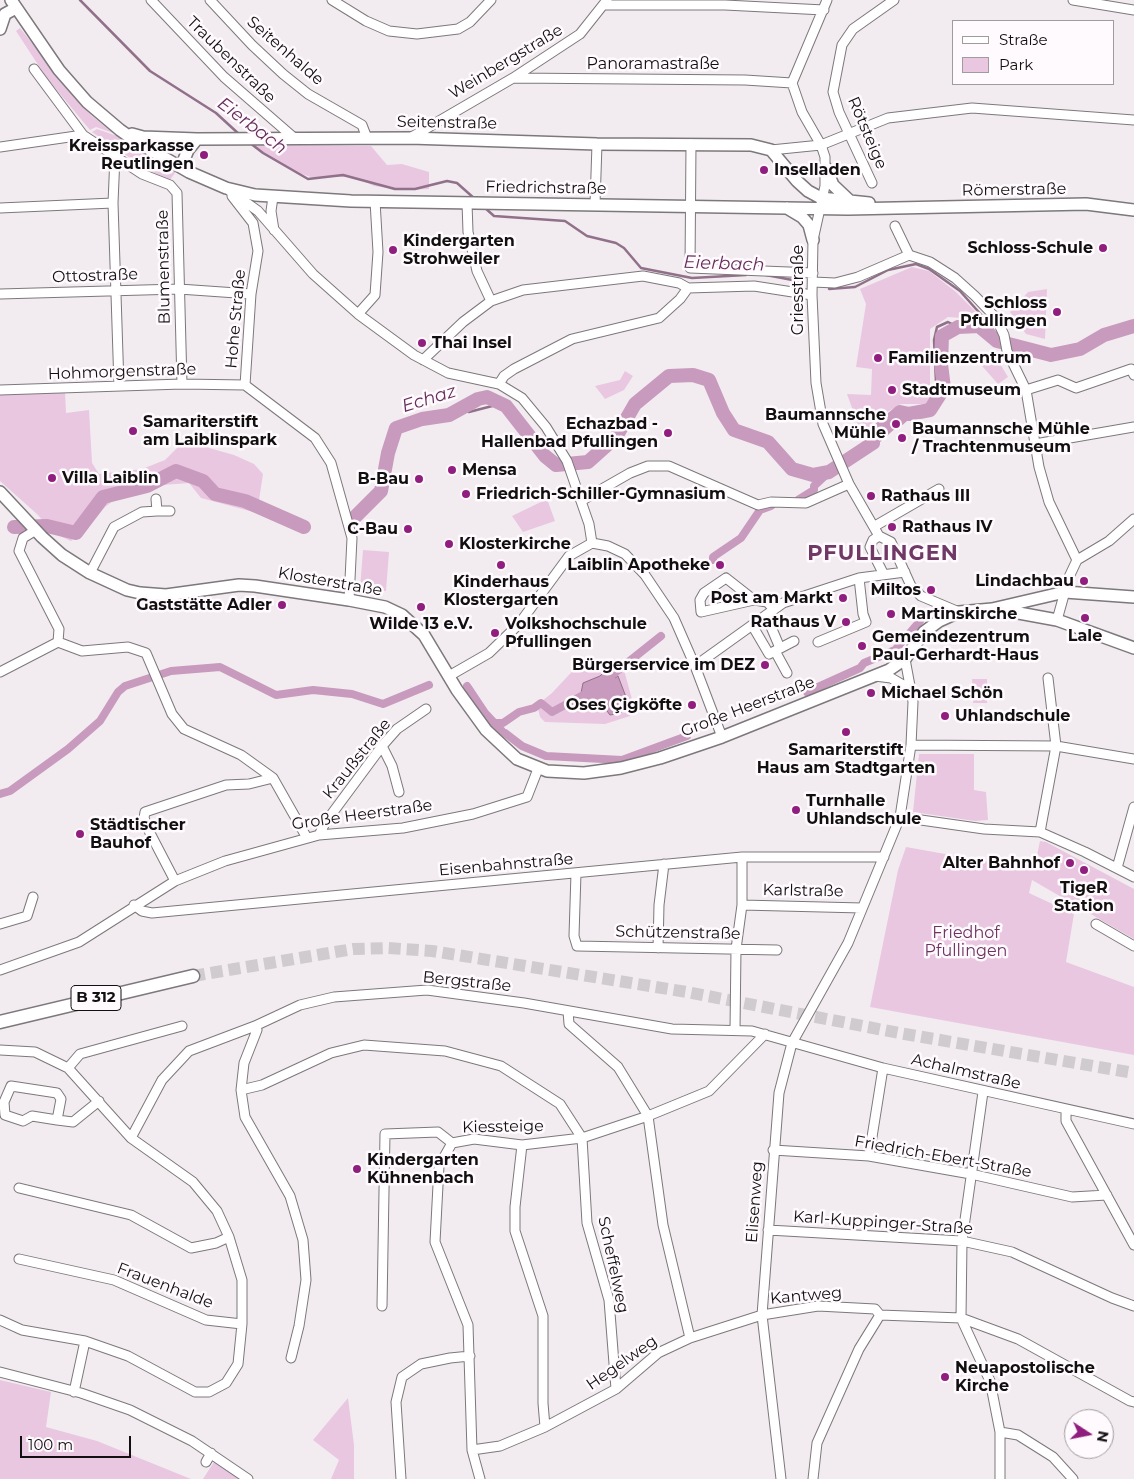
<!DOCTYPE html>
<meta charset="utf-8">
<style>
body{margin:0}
#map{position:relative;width:1134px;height:1479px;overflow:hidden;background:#f2ecf1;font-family:Montserrat,sans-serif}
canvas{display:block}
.legend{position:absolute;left:952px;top:20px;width:162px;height:65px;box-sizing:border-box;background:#fffafd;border:1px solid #a09c9e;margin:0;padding:6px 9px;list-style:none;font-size:15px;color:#110f10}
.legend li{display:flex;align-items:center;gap:10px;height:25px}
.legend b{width:25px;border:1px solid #a09c9e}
.north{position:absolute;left:1064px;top:1409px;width:50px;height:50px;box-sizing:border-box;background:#fffafd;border:1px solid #a09c9e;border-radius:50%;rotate:101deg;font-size:14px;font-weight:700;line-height:20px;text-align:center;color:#110f10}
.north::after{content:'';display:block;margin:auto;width:18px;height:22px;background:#901e7f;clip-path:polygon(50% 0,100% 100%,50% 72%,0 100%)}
.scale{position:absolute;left:20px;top:1436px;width:111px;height:22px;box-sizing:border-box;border:2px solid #110f10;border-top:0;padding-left:6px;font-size:15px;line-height:18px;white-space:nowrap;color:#110f10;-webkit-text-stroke:4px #fffafd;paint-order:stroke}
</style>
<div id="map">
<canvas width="1134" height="1479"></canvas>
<ul class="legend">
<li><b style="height:6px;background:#fff"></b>Straße</li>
<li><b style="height:14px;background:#e9c7e0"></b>Park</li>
</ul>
<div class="north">N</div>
<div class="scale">100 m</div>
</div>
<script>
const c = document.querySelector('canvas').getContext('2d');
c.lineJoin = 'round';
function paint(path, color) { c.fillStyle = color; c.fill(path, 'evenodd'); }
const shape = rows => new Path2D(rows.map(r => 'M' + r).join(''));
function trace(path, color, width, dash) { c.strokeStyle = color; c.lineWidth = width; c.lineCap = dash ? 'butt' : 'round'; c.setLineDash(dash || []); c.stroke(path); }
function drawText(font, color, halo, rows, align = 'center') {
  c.font = font + ' Montserrat,sans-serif'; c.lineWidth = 5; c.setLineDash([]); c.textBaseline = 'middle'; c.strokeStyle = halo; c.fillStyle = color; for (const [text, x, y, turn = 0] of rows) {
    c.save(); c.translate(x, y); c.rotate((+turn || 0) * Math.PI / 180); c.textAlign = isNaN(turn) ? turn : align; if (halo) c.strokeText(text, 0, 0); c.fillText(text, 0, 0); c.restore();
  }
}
paint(shape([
 [20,28,74,96,92,116,113,133,96,127,90,130,85,124,46,77,16,31],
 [97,129,117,136,177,170,170,180,148,170,92,132],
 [252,145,371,146,387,165,402,164,429,172,429,189,403,190,374,186,355,177,311,177,295,172],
 [912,267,929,271,956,292,979,315,975,319,948,317,930,329,930,404,901,404,877,418,862,436,847,394,871,395,872,369,856,367,866,304,860,289],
 [1047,289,1045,339,1026,334,1010,312,1028,292],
 [996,357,1008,377,998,384,982,366],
 [625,371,633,376,624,390,605,399,595,386,620,380],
 [0,390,65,391,66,413,89,410,92,463,99,474,142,469,165,460,180,445,202,446,234,455,254,464,263,474,257,513,201,498,189,483,163,485,147,491,131,492,117,498,105,507,88,528,71,541,53,533,38,515,0,481],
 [547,499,555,521,523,532,512,516],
 [363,550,389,552,386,591,360,589],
 [596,659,621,659,633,703,630,716,605,724,545,722,540,717,537,705,552,693,580,663],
 [972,679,987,679,987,703,973,703],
 [919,754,974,754,974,790,986,792,988,820,975,821,913,812],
 [1040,841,1046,842,1134,889,1134,939,1032,880,1029,893,1074,914,1066,962,1134,987,1134,1055,870,1007,898,870,906,847,1034,870],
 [0,1380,51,1392,46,1427,97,1441,191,1479,0,1479],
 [348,1398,354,1445,354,1479,331,1479,339,1460,313,1440],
 [214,1462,240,1479,203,1479]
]), '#e9c7e0');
const water = shape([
 [606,670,611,672,615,678,618,676,626,697,623,705,627,707,621,713,610,715,604,707,582,706,579,703,583,683,600,676,606,670]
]);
paint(water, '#c89abd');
trace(water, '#917089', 1);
trace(shape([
 [80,0,150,71,216,113,240,135],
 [250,143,263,153,308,179,343,175,395,189,415,189,447,181,457,183,475,199],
 [484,207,494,216,565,221,587,236,616,243,624,248,641,268,692,278,746,275],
 [766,275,803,282],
 [829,289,855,287,888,270,916,264,929,269,960,291,992,327,997,341],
 [462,409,469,412,500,404],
 [930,410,936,382,934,340,937,327,948,322,958,327]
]), '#917089', 2.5);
trace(shape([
 [901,421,909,414],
 [873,443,892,426],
 [798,500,814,490,814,486,829,472],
 [713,560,713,557,741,538,760,510,771,506],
 [607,679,661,636],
 [467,686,485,713,502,731],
 [807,692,860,668,864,663,895,650,920,621],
 [493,723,503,723,519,712,534,708,541,703,552,712,587,693],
 [505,733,522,746,546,756,622,760,687,736],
 [0,794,10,791,68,749,100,721,118,692,125,686,171,671,220,667,276,695,313,690,352,694,383,704,429,685]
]), '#c89abd', 8);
trace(shape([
 [352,520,381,491,388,453,396,428,422,419,449,415,478,399,487,397,506,406,545,456,556,465,588,462,616,437,635,404,669,376,693,375,709,380,723,413,734,430,768,442,792,469,813,475,829,472,873,443,872,436,900,412,909,414,930,410,944,388,941,364,942,336,958,327,979,326,997,341,1051,355,1080,349,1104,335,1134,326],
 [14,527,47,526,76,533,103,497,147,486,176,471,203,481,215,494,245,501,304,527]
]), '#c89abd', 14);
trace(shape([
 [193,976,353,949,388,948,432,951,687,992,899,1033,1134,1073]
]), '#d0cbcf', 12, [12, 6]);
const street = shape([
 [151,0,224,77,293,137],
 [210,0,252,45,283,74,308,94,362,125,367,138],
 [332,0,366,21,389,31,417,34,458,29,470,22,491,0],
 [827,0,792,83,802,112,821,145,825,157,825,186,813,240,812,295,816,383,823,424,849,484,879,536,891,542,911,586,921,596,959,612],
 [1073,0,1134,10],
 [604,5,725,5,824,10],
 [34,69,83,135,142,174,170,185,177,193,182,384],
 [513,78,745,80,792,83],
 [410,138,513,78,580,34,607,0],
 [691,144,690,268,813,273],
 [0,147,83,135],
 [771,150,821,145,888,118,972,108,1134,120],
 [115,156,113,203,119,386],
 [872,183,839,112,833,92,842,45,853,29,894,0],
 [230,191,258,211,313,274,358,314,414,355,448,373,499,384,522,398,546,427,567,461,589,524,592,543],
 [232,196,253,223,258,251,251,294,245,385,315,438,331,463,352,538,349,600],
 [273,197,271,211,274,230],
 [467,203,468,232,477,271,491,301],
 [595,204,597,144],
 [0,208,113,203],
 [895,226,909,255],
 [813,282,835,283,858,277,909,255,930,262,955,278,975,296,996,318,1004,335,1007,351,1026,390,1039,467,1049,502,1077,560],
 [688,288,754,286,812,295],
 [0,294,179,289,251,294],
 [358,314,375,295,378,252,375,201],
 [423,360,463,322,491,301,523,290,643,276,679,283,688,288],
 [499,384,504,376,514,369,572,339,659,318,680,299,688,288],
 [0,390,182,384,245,385],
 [1026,390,1058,380,1076,388,1131,369,1134,375],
 [1035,444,1134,427],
 [581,501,630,473,648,466,669,466,758,505,771,502,806,503,849,484],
 [157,511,170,511],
 [875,526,939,489],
 [879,536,873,540,870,547,883,573],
 [1077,560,1109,541,1134,519],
 [90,573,114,527,142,512,157,511,156,499],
 [754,600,726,578,704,593,700,600,701,612,754,600,767,602,774,609],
 [766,615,780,648],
 [1057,620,1069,577,1077,560],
 [752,625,769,654,794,641],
 [58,642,82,651,128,647,146,653,172,714,184,729,241,755,273,778,307,838],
 [818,642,866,622,863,614,859,578],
 [775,651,787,673],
 [695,666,783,603,859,578,905,572],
 [0,672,58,642,59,629,19,551,23,538,36,530],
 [449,676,489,653,519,624,569,556,592,543,608,546,625,554,645,575,674,618,695,666,722,737],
 [875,676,891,678,903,685,909,695],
 [911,745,1056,746,1134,759],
 [382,746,392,766,399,792],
 [900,817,984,829,1040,832,1085,852,1134,877],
 [1040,832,1056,746,1048,678],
 [319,835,325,823,382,746,397,729,426,709],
 [1117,868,1134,807],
 [576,873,574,936,577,946,777,950],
 [175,881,150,833,144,818,145,812,226,785,249,784,273,778],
 [134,905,142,911,152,913,742,857,884,857],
 [742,905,862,908],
 [0,924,27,916,33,897],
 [1096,924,1134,946],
 [658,948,659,905,664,864],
 [0,970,79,942,175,881,225,861,319,835,403,828,473,814,527,797,538,769],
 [568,1011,569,1024,618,1067,648,1116,663,1225,690,1338],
 [255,1026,257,1030,244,1063,241,1090,245,1117,290,1196,303,1240,306,1280,299,1326,291,1358],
 [735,1030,736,949,742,905,742,857],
 [0,1050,35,1052,68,1068,131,1138,193,1182,217,1211,229,1237,242,1280,242,1324,238,1364,226,1383,209,1392,195,1392,128,1356,85,1341,22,1330,0,1320],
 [68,1068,80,1054,182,1026],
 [241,1090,262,1085,331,1053,364,1045,445,1051,501,1066,560,1104,582,1138,587,1223,609,1300,616,1389],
 [983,1092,962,1241,961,1318,990,1381,1000,1432,1000,1479],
 [1066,1110,1066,1121,1134,1245],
 [57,1120,61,1099,57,1093,11,1086,4,1102,5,1115,23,1121,32,1116,57,1120,73,1122,99,1101],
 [131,1138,162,1080,189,1051,255,1026,300,1005,334,997,427,990,524,1003,672,1029,752,1031,883,1068,1134,1124],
 [452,1143,439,1166,435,1242,468,1325,472,1450,480,1479],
 [522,1145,515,1207,515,1231,543,1316,543,1403,545,1427],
 [773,1150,869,1156,971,1174,1072,1197,1107,1195],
 [869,1156,883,1068],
 [19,1188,131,1215,191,1248,216,1243,229,1237],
 [768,1230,962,1241,1012,1252,1112,1298,1134,1306],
 [19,1259,114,1280,206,1320,242,1324],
 [382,1306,385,1134,438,1132,452,1143,474,1139,522,1145,582,1138,648,1116,709,1091,765,1034],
 [0,1372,81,1393,130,1410,192,1441,248,1479],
 [74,1392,85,1341],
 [1000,1432,1018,1435,1053,1457,1073,1479],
 [472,1450,500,1446,545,1427,616,1389,658,1353,690,1338,762,1315,818,1306,875,1309,880,1315],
 [206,1462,211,1453],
 [401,1479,396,1402,402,1377,421,1364,450,1358,470,1356],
 [781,1479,762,1315,779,1093,792,1043,848,943,900,817,911,745,913,702,905,659],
 [813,1479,817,1443,859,1349,880,1315,961,1318,1018,1339,1130,1401,1134,1402]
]);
const secondary = shape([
 [11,0,59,70,87,102,120,130,137,142,189,172,226,188,255,195,351,201,848,209,1086,204,1134,210],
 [0,29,5,14,16,8],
 [132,134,143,137,197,139,410,138,597,144,751,145,771,150,797,181,808,191,821,198,869,203],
 [181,167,188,150,197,139],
 [826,168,833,185,850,201],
 [787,208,802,217,809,225,813,240],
 [0,492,42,537,62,555,90,573,127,590,140,593,166,595,239,585,255,586,349,600,385,607,402,615,424,635,457,690,486,730,517,759,547,771,584,773,621,768,660,758,722,737,889,670,905,659,924,632,939,621,959,612,992,609,1065,592,1134,597],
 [997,609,1057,620,1134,648]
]);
const primary = shape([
 [0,1022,193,976]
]);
trace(street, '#7d787b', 11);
trace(secondary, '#7d787b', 14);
trace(primary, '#7d787b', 15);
trace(street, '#fff', 9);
trace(secondary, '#fff', 11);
trace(primary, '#fff', 12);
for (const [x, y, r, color] of [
 [204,155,5,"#901e7f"],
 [764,170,5,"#901e7f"],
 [1103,248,5,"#901e7f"],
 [393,250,5,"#901e7f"],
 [1057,312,5,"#901e7f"],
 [422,343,5,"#901e7f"],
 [878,358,5,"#901e7f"],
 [892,390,5,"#901e7f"],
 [896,424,5,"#901e7f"],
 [133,431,5,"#901e7f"],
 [668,433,5,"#901e7f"],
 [902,438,5,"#901e7f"],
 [452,470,5,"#901e7f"],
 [52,478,5,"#901e7f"],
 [419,479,5,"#901e7f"],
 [466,494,5,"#901e7f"],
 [871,496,5,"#901e7f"],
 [892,527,5,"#901e7f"],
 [408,529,5,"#901e7f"],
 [449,544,5,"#901e7f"],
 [501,565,5,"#901e7f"],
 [720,565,5,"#901e7f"],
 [1084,581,5,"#901e7f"],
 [931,590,5,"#901e7f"],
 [843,598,5,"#901e7f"],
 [282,605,5,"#901e7f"],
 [421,607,5,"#901e7f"],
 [891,614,5,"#901e7f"],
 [1085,618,5,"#901e7f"],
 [846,622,5,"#901e7f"],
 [495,633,5,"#901e7f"],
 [862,646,5,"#901e7f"],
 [765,665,5,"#901e7f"],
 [871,693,5,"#901e7f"],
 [692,705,5,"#901e7f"],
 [945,716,5,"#901e7f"],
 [846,732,5,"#901e7f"],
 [796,810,5,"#901e7f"],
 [80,834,5,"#901e7f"],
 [1070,863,5,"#901e7f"],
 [1084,870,5,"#901e7f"],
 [357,1169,5,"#901e7f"],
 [945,1377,5,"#901e7f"]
]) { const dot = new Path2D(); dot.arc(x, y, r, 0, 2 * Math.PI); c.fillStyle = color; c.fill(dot); trace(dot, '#fffafd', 2); }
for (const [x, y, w] of [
 [96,998,50]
]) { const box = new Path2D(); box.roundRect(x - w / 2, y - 12.5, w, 25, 4); c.fillStyle = '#fffafd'; c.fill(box); trace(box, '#110f10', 1); }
drawText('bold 15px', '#110f10', null, [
 ["B 312",96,998]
]);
drawText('16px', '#110f10', '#fffafd', [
 ["Seitenhalde",285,51,41],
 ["Traubenstraße",231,60,44],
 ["Weinbergstraße",506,62,-31],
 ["Panoramastraße",653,64],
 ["Seitenstraße",447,123,1],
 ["Rötsteige",867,133,67],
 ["Friedrichstraße",546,188,1],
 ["Römerstraße",1014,190,-1],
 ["Blumenstraße",164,267,-91],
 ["Ottostraße",95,276,-2],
 ["Griesstraße",798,290,-90],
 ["Hohe Straße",236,319,-85],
 ["Hohmorgenstraße",122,372,-2],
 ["Klosterstraße",330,582,10],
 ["Große Heerstraße",748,707,-21],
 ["Kraußstraße",357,759,-51],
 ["Große Heerstraße",362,815,-8],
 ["Eisenbahnstraße",506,865,-5],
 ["Karlstraße",803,891,1],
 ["Schützenstraße",678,933,1],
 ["Bergstraße",467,982,6],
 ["Achalmstraße",966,1072,13],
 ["Kiessteige",503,1127,-1],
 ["Friedrich-Ebert-Straße",943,1157,10],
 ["Elisenweg",755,1202,-86],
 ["Karl-Kuppinger-Straße",883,1223,4],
 ["Scheffelweg",613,1265,78],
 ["Frauenhalde",165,1286,21],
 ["Kantweg",806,1296,-5],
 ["Hegelweg",622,1363,-35]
]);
drawText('bold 16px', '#110f10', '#fffafd', [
 ["Kreissparkasse",194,146,"right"],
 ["Reutlingen",194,164,"right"],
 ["Inselladen",774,170],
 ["Kindergarten",403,241],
 ["Strohweiler",403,259],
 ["Schloss-Schule",1093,248,"right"],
 ["Schloss",1047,303,"right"],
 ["Pfullingen",1047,321,"right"],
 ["Thai Insel",432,343],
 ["Familienzentrum",888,358],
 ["Stadtmuseum",902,390],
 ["Baumannsche",886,415,"right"],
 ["Mühle",886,433,"right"],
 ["Samariterstift",143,422],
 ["am Laiblinspark",143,440],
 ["Echazbad -",658,424,"right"],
 ["Hallenbad Pfullingen",658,442,"right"],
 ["Baumannsche Mühle",912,429],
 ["/ Trachtenmuseum",912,447],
 ["Mensa",462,470],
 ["Villa Laiblin",62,478],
 ["B-Bau",409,479,"right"],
 ["Friedrich-Schiller-Gymnasium",476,494],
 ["Rathaus III",881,496],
 ["Rathaus IV",902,527],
 ["C-Bau",398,529,"right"],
 ["Klosterkirche",459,544],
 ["Laiblin Apotheke",710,565,"right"],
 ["Lindachbau",1074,581,"right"],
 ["Kinderhaus",501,582,"center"],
 ["Klostergarten",501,600,"center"],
 ["Miltos",921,590,"right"],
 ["Post am Markt",833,598,"right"],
 ["Gaststätte Adler",272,605,"right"],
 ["Martinskirche",901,614],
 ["Rathaus V",836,622,"right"],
 ["Wilde 13 e.V.",421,624,"center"],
 ["Volkshochschule",505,624],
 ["Pfullingen",505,642],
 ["Lale",1085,636,"center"],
 ["Gemeindezentrum",872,637],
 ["Paul-Gerhardt-Haus",872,655],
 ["Bürgerservice im DEZ",755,665,"right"],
 ["Michael Schön",881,693],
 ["Oses Çigköfte",682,705,"right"],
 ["Uhlandschule",955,716],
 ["Samariterstift",846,750,"center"],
 ["Haus am Stadtgarten",846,768,"center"],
 ["Turnhalle",806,801],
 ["Uhlandschule",806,819],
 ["Städtischer",90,825],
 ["Bauhof",90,843],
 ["Alter Bahnhof",1060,863,"right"],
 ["TigeR",1084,888,"center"],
 ["Station",1084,906,"center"],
 ["Kindergarten",367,1160],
 ["Kühnenbach",367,1178],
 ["Neuapostolische",955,1368],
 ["Kirche",955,1386]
], 'left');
drawText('16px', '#6c3361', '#fffafd', [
 ["Friedhof",966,933],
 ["Pfullingen",966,951]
]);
drawText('italic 18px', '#662e5c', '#fffafd', [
 ["Eierbach",252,126,37],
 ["Eierbach",724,264,2],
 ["Echaz",429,399,-17]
]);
c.letterSpacing = '1px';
drawText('bold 21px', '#703865', '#fffafd', [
 ["PFULLINGEN",883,554]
]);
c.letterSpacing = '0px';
</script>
